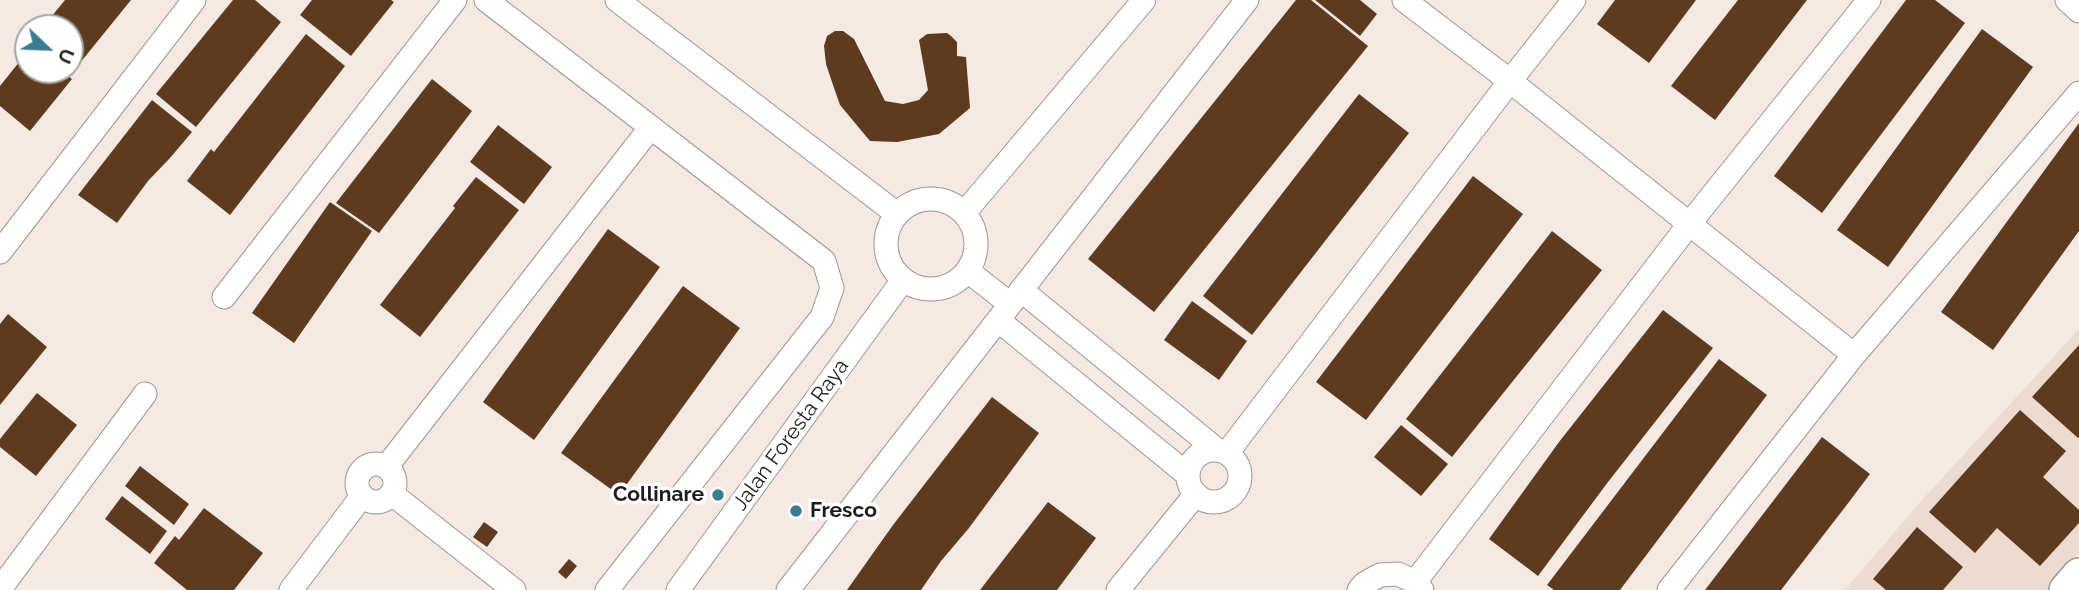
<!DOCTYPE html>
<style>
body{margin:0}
#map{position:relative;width:2079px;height:590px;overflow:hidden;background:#f4eae3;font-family:Raleway,sans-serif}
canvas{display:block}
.north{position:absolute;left:14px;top:14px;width:70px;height:70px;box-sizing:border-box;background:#fff;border:2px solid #a5a4a3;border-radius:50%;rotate:113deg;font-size:19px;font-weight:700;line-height:28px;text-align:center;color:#1f1b19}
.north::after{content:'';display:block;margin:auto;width:24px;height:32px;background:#3b7c8f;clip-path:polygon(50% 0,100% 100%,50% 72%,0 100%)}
</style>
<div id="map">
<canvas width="2079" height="590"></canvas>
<div class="north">U</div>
</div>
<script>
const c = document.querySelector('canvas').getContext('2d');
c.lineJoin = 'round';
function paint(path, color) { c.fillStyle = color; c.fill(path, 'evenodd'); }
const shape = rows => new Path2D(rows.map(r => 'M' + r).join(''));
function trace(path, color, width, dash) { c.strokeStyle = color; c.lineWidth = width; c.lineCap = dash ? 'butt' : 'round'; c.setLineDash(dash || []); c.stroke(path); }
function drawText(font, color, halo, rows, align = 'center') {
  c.font = font + ' Raleway,sans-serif'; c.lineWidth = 7; c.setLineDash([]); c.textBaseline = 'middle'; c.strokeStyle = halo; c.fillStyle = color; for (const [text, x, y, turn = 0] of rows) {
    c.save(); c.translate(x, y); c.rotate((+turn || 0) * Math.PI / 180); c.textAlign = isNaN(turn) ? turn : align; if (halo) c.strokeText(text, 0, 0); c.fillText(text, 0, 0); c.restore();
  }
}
paint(shape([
 [2079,329,2079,552,2046,590,1845,590,1923,499]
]), '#ecdbd0');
paint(shape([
 [65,0,131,0,71,74,65,70,70,70,70,28,42,28],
 [233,0,255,0,281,22,196,127,156,94],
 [312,0,391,0,394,2,351,56,300,15],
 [1296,0,1311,0,1368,46,1154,312,1088,259],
 [1315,0,1360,0,1377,14,1360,36],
 [1615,0,1696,0,1649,63,1597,24],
 [1738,0,1807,0,1715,120,1671,86],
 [1906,0,1935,0,1965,23,1822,213,1774,176],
 [1982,29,2033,67,1888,267,1837,230],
 [835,31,843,31,854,39,885,101,903,104,919,100,928,90,919,40,927,34,947,33,951,36,957,42,957,56,966,57,970,108,939,134,897,142,870,141,840,105,832,82,826,64,824,46,827,36],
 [306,34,345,66,230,215,187,181,211,149,214,152],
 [28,51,28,70,61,70,72,79,30,131,0,106,0,86],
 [432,79,472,111,379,233,336,203],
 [1359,94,1409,133,1252,335,1203,296],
 [152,100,192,132,170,158,148,181,117,223,78,195],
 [2079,123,2079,231,1993,350,1941,312],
 [498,125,552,167,524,204,470,162],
 [1473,176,1523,214,1366,420,1316,382],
 [476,177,519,210,420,337,380,305,455,208,453,206],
 [330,202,372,231,294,343,252,313],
 [608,229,660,267,534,440,483,402],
 [1552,231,1602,270,1452,457,1406,419],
 [683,286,740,328,619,495,561,453],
 [1192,301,1247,341,1219,380,1164,340],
 [1663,310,1713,348,1608,482,1538,576,1489,539,1559,442],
 [8,314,47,347,0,405,0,324],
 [2079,345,2079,437,2078,438,2032,397],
 [1719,359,1767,395,1620,590,1554,590,1547,585],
 [37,393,77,425,36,476,0,447,0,439],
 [992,397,1039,433,969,528,941,561,921,590,847,590,893,525],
 [2020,410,2066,451,2043,477,2079,510,2079,523,2040,566,1997,528,1975,553,1929,512],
 [1401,425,1448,464,1421,496,1374,457],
 [1822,437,1870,474,1849,502,1781,590,1705,590],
 [140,466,189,504,174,525,125,486],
 [122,496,167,531,150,554,105,519],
 [1048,502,1096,538,1057,590,980,590],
 [204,508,263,553,234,590,187,590,154,563,175,536,179,540],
 [484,522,498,532,487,547,473,537],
 [1917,527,1963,567,1943,590,1886,590,1873,579],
 [569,559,577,566,566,579,558,572]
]), '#5e3a1f');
const street = shape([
 [486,0,824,261,832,288,822,317,607,590],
 [617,0,897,214],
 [1404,0,1510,81,1854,355],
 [2067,0,2079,11],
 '886 244a45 45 0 1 1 90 0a45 45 0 1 1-90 0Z',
 [965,212,1144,0],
 [0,252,194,0],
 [968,271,1010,304],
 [1021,290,1217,450],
 [224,297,455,0],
 [998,320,1188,475],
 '1188 476a26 26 0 1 1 52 0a26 26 0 1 1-52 0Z',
 [1227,453,1510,81,1574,0],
 '357 483a19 19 0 1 1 38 0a19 19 0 1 1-38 0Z',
 [387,466,651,127],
 [392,494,514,590],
 [1415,582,1690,223,1869,0],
 [0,589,145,394],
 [291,590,362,496],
 [678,590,903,280],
 [788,590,1247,0],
 [1118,590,1196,494],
 [1359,590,1364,584,1380,575,1398,574,1415,582,1422,590],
 [1669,590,1854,355,2079,93]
]);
const secondary = shape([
 [2066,590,2079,575]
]);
trace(street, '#9e958f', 25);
trace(secondary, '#9e958f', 36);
trace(street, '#fff', 23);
trace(secondary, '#fff', 33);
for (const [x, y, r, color] of [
 [718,495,7,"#3b7c8f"],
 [796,511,7,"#3b7c8f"]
]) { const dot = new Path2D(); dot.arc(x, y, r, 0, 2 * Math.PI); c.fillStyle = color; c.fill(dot); trace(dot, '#fff', 2.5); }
drawText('21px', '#1f1b19', '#fff', [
 ["Jalan Foresta Raya",791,435,-54]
]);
drawText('bold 21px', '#1f1b19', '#fff', [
 ["Collinare",704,495],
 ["Fresco",810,511,"left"]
], 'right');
</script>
